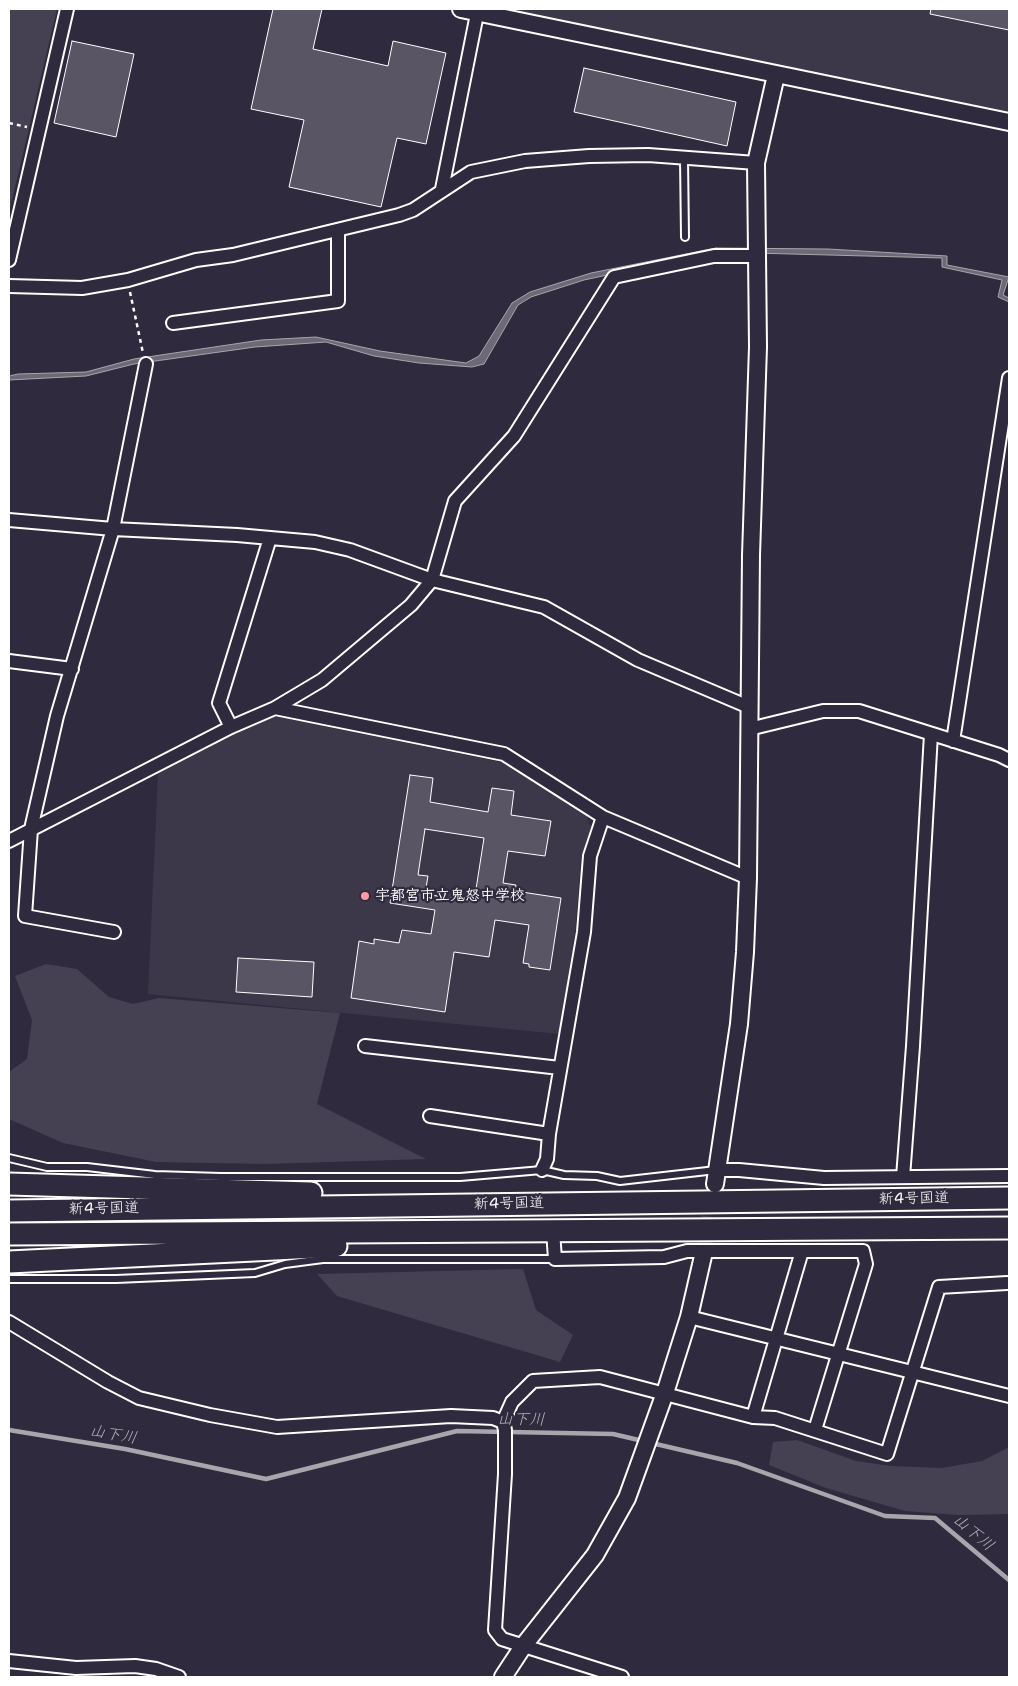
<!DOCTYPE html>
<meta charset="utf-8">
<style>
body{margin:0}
#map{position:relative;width:1018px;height:1686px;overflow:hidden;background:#2f2a3d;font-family:"Shantell Sans",sans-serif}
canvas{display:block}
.frame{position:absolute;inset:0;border:10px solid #fff;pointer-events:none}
</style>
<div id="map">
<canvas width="1018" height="1686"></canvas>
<div class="frame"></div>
</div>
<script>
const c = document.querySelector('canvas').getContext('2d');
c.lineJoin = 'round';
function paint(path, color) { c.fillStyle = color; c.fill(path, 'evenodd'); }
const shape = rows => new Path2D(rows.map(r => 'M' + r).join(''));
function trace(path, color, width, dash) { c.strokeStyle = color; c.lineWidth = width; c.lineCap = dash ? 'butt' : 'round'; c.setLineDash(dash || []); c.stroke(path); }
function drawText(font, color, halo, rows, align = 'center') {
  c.font = font + ' "Shantell Sans","Klee One",sans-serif'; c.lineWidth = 4.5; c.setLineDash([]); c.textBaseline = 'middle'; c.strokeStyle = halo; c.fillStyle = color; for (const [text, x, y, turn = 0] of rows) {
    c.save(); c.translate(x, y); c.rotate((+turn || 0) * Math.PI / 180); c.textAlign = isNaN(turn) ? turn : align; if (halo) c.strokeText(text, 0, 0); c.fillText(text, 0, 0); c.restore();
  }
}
paint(shape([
 [506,9,1009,9,1009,112],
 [272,715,505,763,555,792,586,815,591,827,581,858,575,934,559,1034,148,994,158,773]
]), '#3c3749');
paint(shape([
 [9,9,57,9,9,213],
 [46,964,77,969,109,997,133,1004,159,998,340,1013,317,1104,426,1159,266,1164,156,1162,63,1143,9,1119,9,1072,27,1059,32,1020,15,976],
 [523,1269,536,1310,573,1335,560,1362,337,1296,317,1274],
 [797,1440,856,1461,891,1466,942,1468,982,1461,1009,1447,1009,1514,958,1515,905,1511,826,1488,769,1465,773,1442]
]), '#464152');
const water = shape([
 [716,248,828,249,947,256,947,265,1009,277,1003,295,1009,298,1009,302,998,297,1002,280,942,267,942,258,715,252,584,280,531,297,518,305,484,364,472,367,419,363,374,356,326,342,255,347,134,364,86,376,9,380,9,376,18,374,86,372,134,359,261,340,316,337,380,351,466,363,479,356,512,303,530,292,591,273,716,248]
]);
paint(water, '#6d6a77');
trace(water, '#a7a6ad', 1);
trace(shape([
 [9,1430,125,1449,266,1479,457,1431,613,1434,737,1463,885,1516,935,1518,1009,1580]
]), '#a7a6ad', 4.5);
const building = shape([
 [273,9,322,9,313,49,388,66,393,41,446,53,426,144,397,138,381,207,289,187,304,120,251,109,273,9],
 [931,9,1009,9,1009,30,930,14,931,9],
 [72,41,134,54,116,137,54,123,72,41],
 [584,68,736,102,727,146,574,112,584,68],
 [410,775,433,778,430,802,488,812,492,788,514,791,511,815,551,821,545,856,508,851,503,883,516,885,515,891,561,898,550,970,529,967,529,964,523,963,529,925,495,920,489,957,454,952,445,1012,351,998,359,941,374,944,374,939,399,943,402,930,431,934,435,910,390,903,410,775],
 [425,829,484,838,474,902,425,894,428,876,418,875,425,829],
 [238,958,314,962,312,997,236,992,238,958]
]);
paint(building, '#595564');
trace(building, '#fff', 1);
trace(shape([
 [703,1256,713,1192]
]), '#443f50', 16, [16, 8]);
const service = shape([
 [684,158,685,237],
 [9,1158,47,1167,87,1167,155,1175,221,1177,460,1177,542,1170,564,1175,597,1176,620,1181,716,1170],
 [9,1279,116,1279,255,1273,285,1264,323,1259,555,1259]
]);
const minor = shape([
 [442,189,478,9],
 [9,260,67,9],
 [9,286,82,288,128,280,196,260,233,255,399,215,413,210,471,172,525,161,589,156,648,155,756,163],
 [173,323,338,301,338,230],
 [9,520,113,529,237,535,315,542,350,550,432,580,544,607,638,660,749,707],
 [9,661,72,669],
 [275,708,504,754,603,817,748,878],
 [231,727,219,703,270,538],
 [749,729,823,711,859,711,999,755,1009,760],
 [953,741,1009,378],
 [9,841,231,727,275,708,322,680,411,605,432,580,455,501,514,436,614,277,714,256,756,256],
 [114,932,25,916,31,829,57,716,113,529,146,364],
 [365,1046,560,1068],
 [430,1116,549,1134],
 [542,1170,547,1159,549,1134,584,932,590,856,603,817],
 [717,1170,739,1170,824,1178,1009,1176],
 [903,1177,913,1046,931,734],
 [553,1231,555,1259,664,1257,687,1251,863,1251,866,1264,815,1430],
 [689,1317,1009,1396],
 [9,1322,108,1382,139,1398,210,1415,277,1427,451,1416,493,1418,503,1422,505,1430,505,1474,495,1630,502,1639,622,1677],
 [753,1417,802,1251],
 [503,1422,512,1402,533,1381,600,1377,753,1417,775,1418,887,1454,939,1287,1007,1283],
 [9,1661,76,1668,135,1666,156,1669,179,1677]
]);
const tertiary = shape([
 [461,9,1009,122],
 [715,1184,739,1024,745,952,748,878,751,555,758,347,756,163,776,75],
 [503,1677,524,1645,595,1555,627,1498,665,1393,689,1317,703,1256]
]);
const trunk = shape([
 [9,1184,311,1193],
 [9,1211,1009,1198],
 [9,1234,1009,1228],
 [9,1262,336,1246]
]);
trace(service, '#fff', 10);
trace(minor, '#fff', 16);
trace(tertiary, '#fff', 20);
trace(trunk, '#fff', 25);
trace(shape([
 [9,123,27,127],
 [130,292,143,353]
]), '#fff', 2.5, [4, 4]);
trace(service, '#2f2a3d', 6);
trace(minor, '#2f2a3d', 12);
trace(tertiary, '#2f2a3d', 16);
trace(trunk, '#2f2a3d', 21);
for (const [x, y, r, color] of [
 [365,896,5,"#ff9aa2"]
]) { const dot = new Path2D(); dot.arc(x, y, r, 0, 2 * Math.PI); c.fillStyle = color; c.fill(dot); trace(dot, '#2f2a3d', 2); }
drawText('bold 15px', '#fff', '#2f2a3d', [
 ["宇都宮市立鬼怒中学校",375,896]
], 'left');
drawText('15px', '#fff', '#2f2a3d', [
 ["新4号国道",914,1199,-1],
 ["新4号国道",509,1204,-1],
 ["新4号国道",104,1209,-1]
]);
drawText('italic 16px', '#b6b4bb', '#2f2a3d', [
 ["山下川",521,1420,1],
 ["山下川",113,1435,10],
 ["山下川",973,1533,40]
]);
</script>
